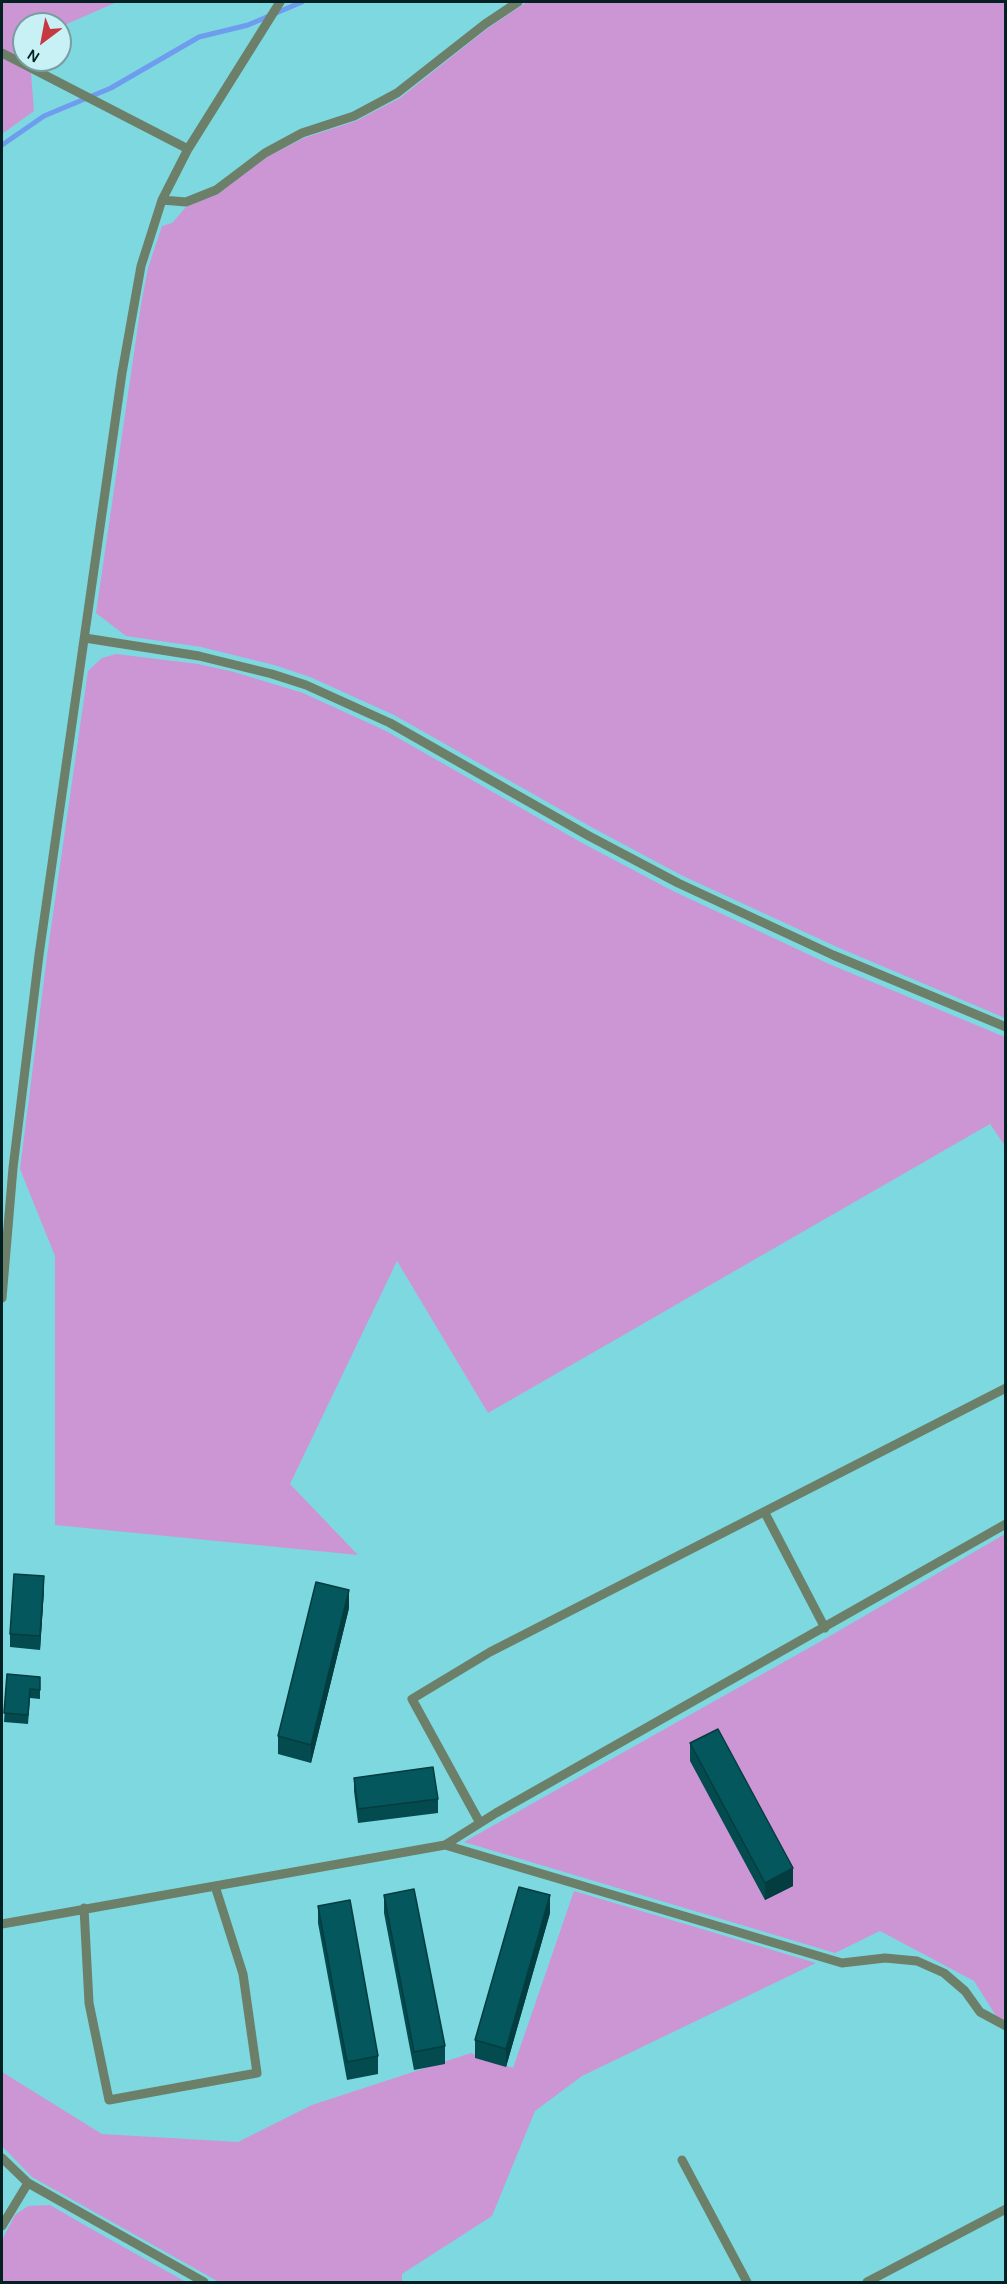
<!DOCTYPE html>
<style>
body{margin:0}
#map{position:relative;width:1007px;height:2284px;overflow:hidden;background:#7ed8df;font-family:Karla,sans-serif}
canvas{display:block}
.frame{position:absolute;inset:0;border:3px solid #032022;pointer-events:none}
.north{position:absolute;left:12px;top:12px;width:60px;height:60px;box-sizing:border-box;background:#c7f1f4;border:2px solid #799da0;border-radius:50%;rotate:212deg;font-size:16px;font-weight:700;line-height:24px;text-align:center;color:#032022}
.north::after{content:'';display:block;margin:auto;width:21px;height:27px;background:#c83841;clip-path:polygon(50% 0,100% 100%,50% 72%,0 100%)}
</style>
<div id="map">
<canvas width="1007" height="2284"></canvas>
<div class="frame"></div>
<div class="north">N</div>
</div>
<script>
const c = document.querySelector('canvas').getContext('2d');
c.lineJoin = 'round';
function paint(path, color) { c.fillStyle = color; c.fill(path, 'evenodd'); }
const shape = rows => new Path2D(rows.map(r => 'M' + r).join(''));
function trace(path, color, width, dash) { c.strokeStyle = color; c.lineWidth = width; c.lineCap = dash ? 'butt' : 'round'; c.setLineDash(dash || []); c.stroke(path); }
paint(shape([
 [2,2,117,2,60,27,60,24,24,24,24,60,30,60,34,111,2,134],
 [527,2,1005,2,1005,1018,837,947,681,875,593,828,394,715,310,677,274,665,201,647,126,636,96,613,141,305,148,268,162,226,172,223,186,207,218,194,267,157,304,138,356,121,400,98,488,28],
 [116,654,198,664,234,672,303,693,386,731,584,844,673,891,829,964,1005,1037,1005,1146,990,1124,488,1413,397,1261,290,1484,358,1555,55,1525,55,1256,20,1169,47,956,88,671,102,658],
 [1005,1534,1005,2030,974,1981,880,1931,835,1953,464,1842,823,1640],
 [574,1891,816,1963,582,2076,535,2111,492,2216,402,2274,402,2282,219,2282,32,2177,2,2146,2,2072,102,2134,238,2142,312,2105,471,2053,513,2068],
 [50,2205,88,2227,186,2282,2,2282,2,2240,15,2215,28,2206]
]), '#cc96d5');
trace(shape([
 [2,145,44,116,111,88,199,37,248,25,302,2]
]), '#6e9cef', 5);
trace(shape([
 [2,53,188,149],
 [162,200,186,202,216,190,265,153,302,133,354,116,397,93,485,24,518,2],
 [85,638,199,656,272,674,306,685,390,723,589,836,678,883,833,955,1006,1027],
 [2,1298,13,1168,39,955,122,373,141,266,162,200,188,149,280,2],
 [765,1513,825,1628],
 [480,1823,412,1699,490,1652,1006,1388],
 [445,1845,842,1963,885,1958,917,1961,944,1973,965,1991,980,2012,1006,2026],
 [84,1908,89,2003,109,2100,257,2073,243,1974,215,1886],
 [2,1924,445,1845,496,1813,1006,1524],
 [2,2158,28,2183,204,2282],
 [682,2160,747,2282],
 [2,2226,28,2183],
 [867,2282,1006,2209]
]), '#6c7f69', 9);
paint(shape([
 [44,1590,40,1650,10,1647,10,1634],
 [349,1608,311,1763,278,1754,278,1736],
 [7,1674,40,1686,40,1699,30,1698,28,1724,4,1722],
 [690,1743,793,1886,765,1900,690,1761],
 [354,1778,438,1799,438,1813,358,1823,354,1791],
 [384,1895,445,2046,445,2064,414,2070,384,1913],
 [318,1906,378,2056,378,2074,347,2080,318,1923],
 [550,1913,506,2067,475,2058,475,2040]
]), '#034b4f');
paint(shape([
 [44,1576,44,1590,40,1650,40,1636],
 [349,1590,349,1608,311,1763,311,1745],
 [793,1868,793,1886,765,1900,765,1883],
 [550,1895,550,1913,506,2067,506,2049]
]), '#033d40');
const building = shape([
 [14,1574,44,1576,40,1636,10,1634,14,1574],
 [316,1582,349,1590,311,1745,278,1736,316,1582],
 [7,1674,40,1677,40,1690,30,1689,28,1715,4,1713,7,1674],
 [718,1729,793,1868,765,1883,690,1743,718,1729],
 [433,1767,438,1799,358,1809,354,1778,433,1767],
 [519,1887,550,1895,506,2049,475,2040,519,1887],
 [414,1889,445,2046,414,2052,384,1895,414,1889],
 [350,1900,378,2056,347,2062,318,1906,350,1900]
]);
paint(building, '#04575c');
trace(building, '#033d40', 1.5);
</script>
